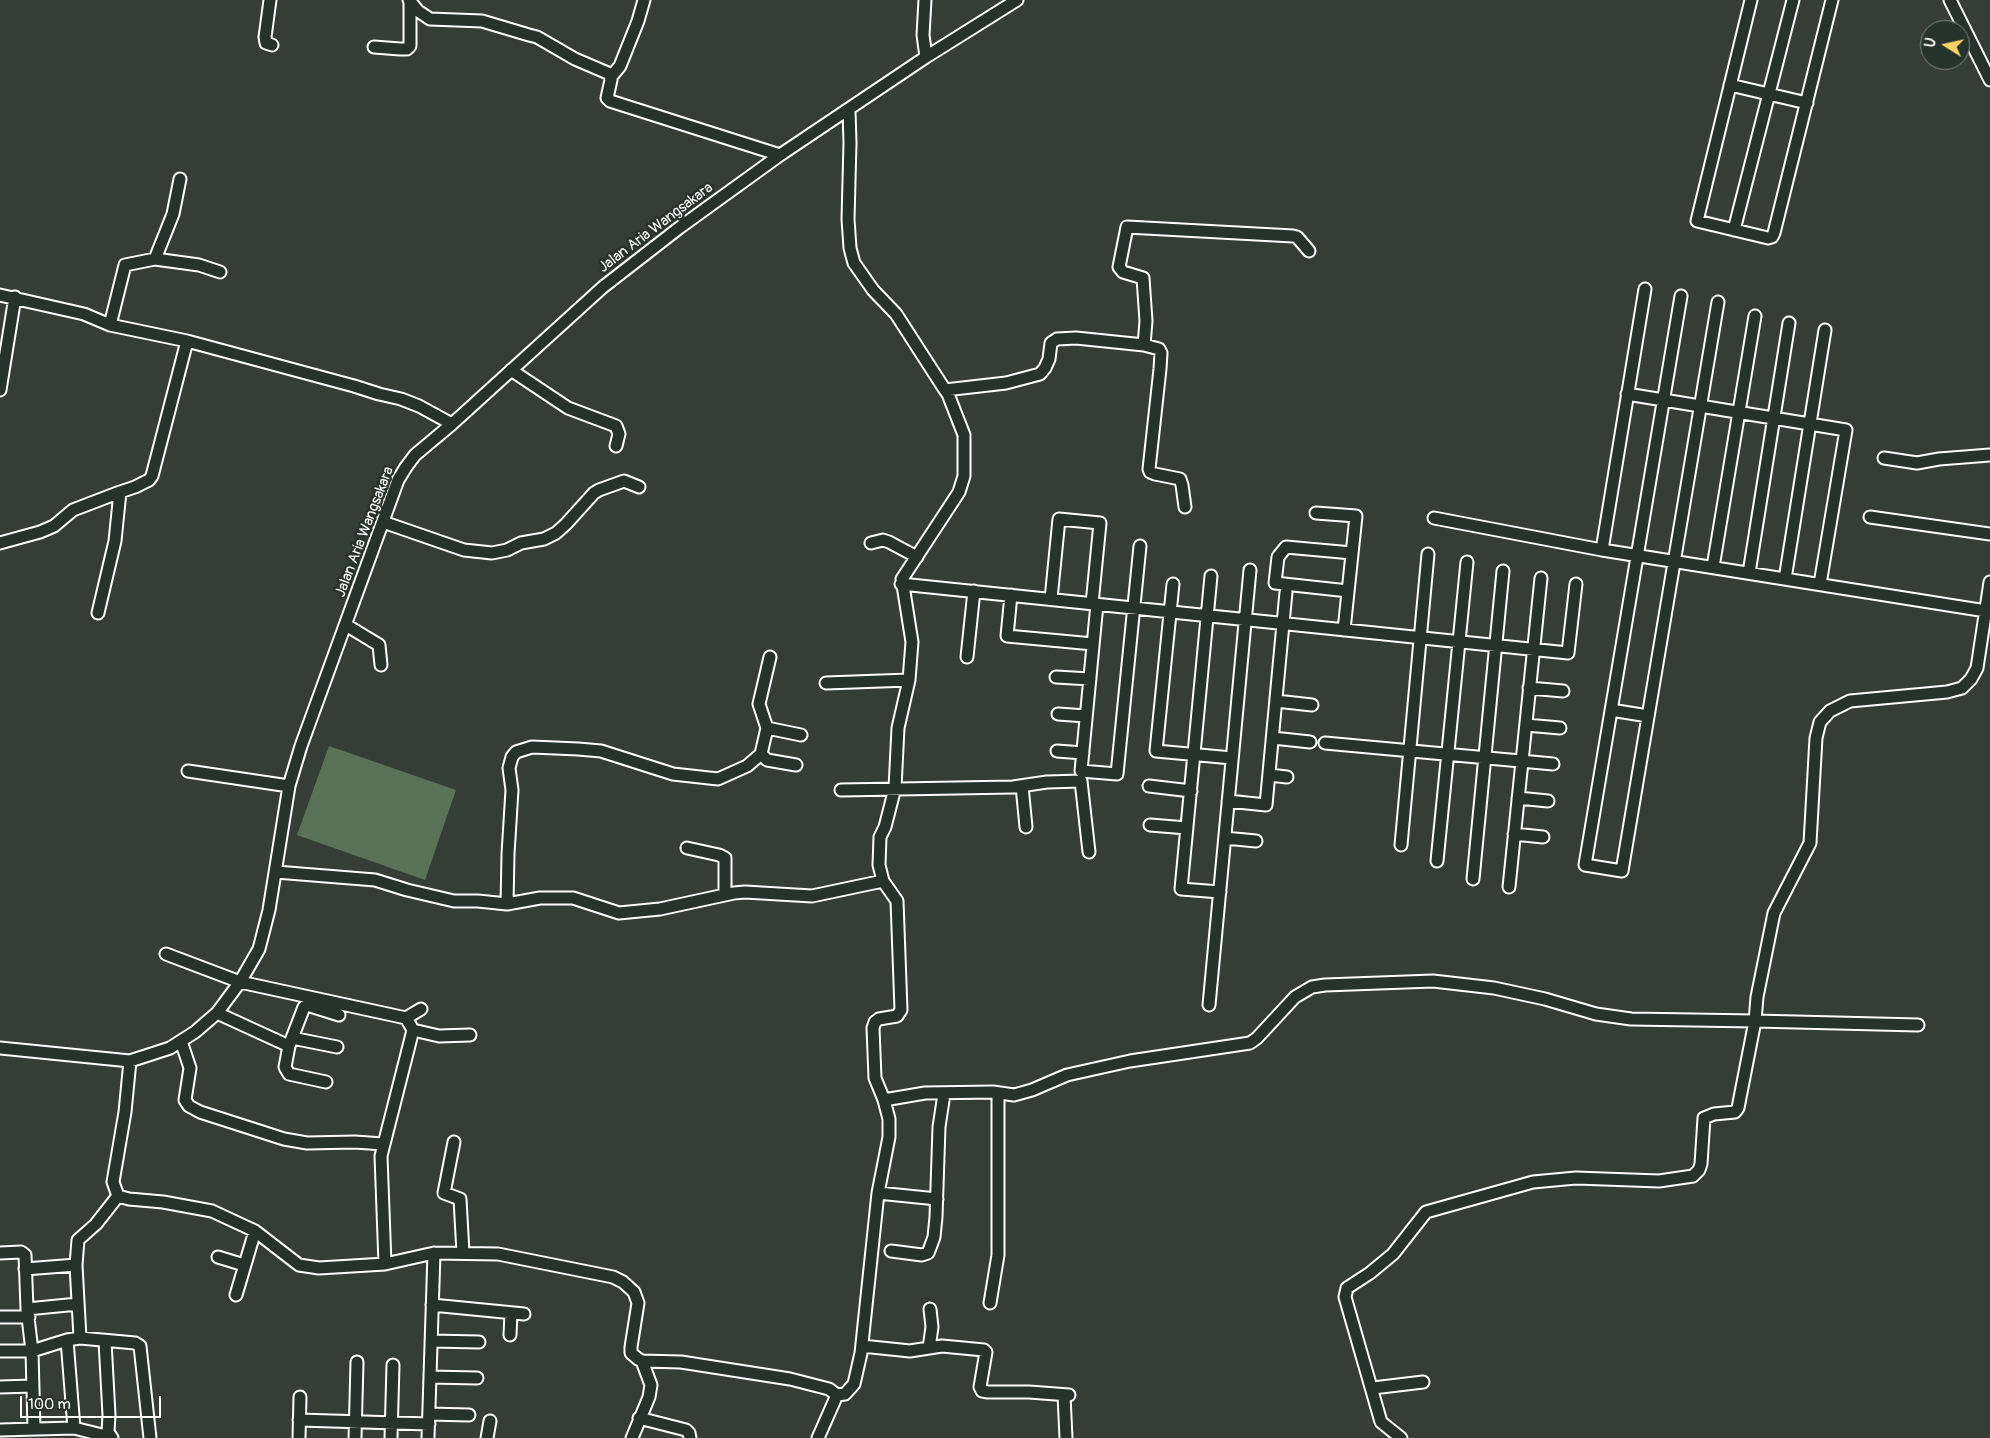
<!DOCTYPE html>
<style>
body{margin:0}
#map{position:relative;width:1990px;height:1438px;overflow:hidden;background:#353d37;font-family:Pangolin,sans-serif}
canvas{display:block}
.north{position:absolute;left:1920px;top:20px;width:50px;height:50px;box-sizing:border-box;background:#26332d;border:1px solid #7d8581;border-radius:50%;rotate:280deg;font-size:14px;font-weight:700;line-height:20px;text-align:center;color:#fff}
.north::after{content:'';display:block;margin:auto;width:18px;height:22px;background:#ffd166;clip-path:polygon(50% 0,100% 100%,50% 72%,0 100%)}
.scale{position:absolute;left:20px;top:1396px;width:141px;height:22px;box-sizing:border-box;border:2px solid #fff;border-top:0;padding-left:6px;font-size:15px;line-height:18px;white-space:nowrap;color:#fff;-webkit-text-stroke:4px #26332d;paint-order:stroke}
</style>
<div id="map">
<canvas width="1990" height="1438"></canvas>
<div class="north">U</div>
<div class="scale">100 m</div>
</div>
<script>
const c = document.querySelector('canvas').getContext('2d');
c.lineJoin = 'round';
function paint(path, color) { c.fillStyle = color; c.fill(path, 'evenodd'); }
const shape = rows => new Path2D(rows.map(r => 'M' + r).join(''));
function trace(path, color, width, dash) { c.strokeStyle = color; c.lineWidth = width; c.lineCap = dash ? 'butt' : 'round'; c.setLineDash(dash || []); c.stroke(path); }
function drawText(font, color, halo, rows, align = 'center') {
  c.font = font + ' Pangolin,sans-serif'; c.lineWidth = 5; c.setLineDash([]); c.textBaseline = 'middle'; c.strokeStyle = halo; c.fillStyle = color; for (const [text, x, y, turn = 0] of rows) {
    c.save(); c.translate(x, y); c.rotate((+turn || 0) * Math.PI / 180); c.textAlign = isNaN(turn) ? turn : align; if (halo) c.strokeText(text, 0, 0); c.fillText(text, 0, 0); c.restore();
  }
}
paint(shape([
 [329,746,456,790,425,880,297,835]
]), '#5a7358');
const minor = shape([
 [270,0,265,37,266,43,272,45],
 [409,0,418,11,430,19,482,21,529,35,537,37,575,59,610,74,611,80,607,98,610,101,780,155],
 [925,0,923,35,926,57],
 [1751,0,1697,221,1768,238,1772,237,1774,233,1832,0],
 [1950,0,1990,80],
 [374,47,400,49,407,49,410,46,410,3],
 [611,77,620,66,638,21,644,0],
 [1730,85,1807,103],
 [849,110,850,143,848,219,850,248,854,263,873,290,896,314,945,390,1006,383,1040,374,1045,368,1049,359,1051,343,1057,339,1076,338,1144,345,1159,349,1161,353,1160,369,1149,469,1150,472,1155,474,1180,479,1182,485,1185,507],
 [1734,230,1793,0],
 [155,259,173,214,180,179],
 [0,295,84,314,110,325,187,341,354,386,379,394,401,399,419,406,452,424],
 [1681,296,1585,865,1622,871,1718,302],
 [110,325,125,265,155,259,199,265,220,272],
 [1144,345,1146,321,1143,278,1123,272,1119,267,1127,227,1293,236,1297,237,1309,251],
 [511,370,568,408,616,426,619,434,616,446],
 [0,390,15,297],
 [1627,394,1846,430,1820,584],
 [1884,458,1917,463,1939,459,1990,455],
 [1316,513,1356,516,1344,630],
 [1870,517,1990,534],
 [1434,518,1602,550,1986,611],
 [383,522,464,550,492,553,507,550,521,543,544,539,556,533,566,524,594,493,599,490,624,481,639,487],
 [0,543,40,532,54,526,73,510,120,492],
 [871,543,883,540,889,542,917,557],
 [1602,550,1645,289],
 [1713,567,1755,316],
 [1749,573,1789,323],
 [1211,576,1181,889,1220,892],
 [1785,579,1825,330],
 [901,584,1568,653,1576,584],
 [1173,584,1156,751,1232,758],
 [1348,591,1275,583,1278,557,1286,547,1352,553],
 [1011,595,1007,636,1093,644],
 [1051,599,1059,519,1100,523,1092,604],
 [1097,604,1081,771,1117,774,1140,546],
 [98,613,115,541,120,492,135,487,149,480,152,476,187,341],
 [346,625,379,645,381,665],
 [967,657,974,591],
 [1056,677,1090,679],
 [826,683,909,680],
 [1529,688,1563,691],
 [1276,701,1312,705],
 [1611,710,1648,716],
 [1058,714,1086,716],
 [1526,725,1560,728],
 [767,728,801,735],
 [1273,738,1310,742],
 [1325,743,1553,764],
 [1057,751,1083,753],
 [761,754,767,760,796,765],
 [188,771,289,786],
 [1269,775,1287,777],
 [1022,786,1026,827],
 [1149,786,1191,791],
 [841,790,1013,787,1047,782,1081,781,1089,852],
 [1518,798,1548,801],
 [1228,801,1266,805,1286,592],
 [1150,825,1187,828],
 [1514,834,1543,837],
 [1225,838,1256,841],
 [1401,845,1428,554],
 [687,848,719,855,725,858,725,895],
 [1437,861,1467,562],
 [276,872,375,880,407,890,454,901,478,901,507,904,540,898,573,898,619,913,660,909,734,893,745,892,812,896,883,881],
 [1473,879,1503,571],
 [1509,887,1541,578],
 [507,904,508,854,512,790,509,768,512,757,516,752,532,747,578,749,601,751,673,774,718,779,747,766,761,754,767,728,759,704,770,657],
 [166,954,240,982,406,1018],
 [1209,1005,1250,570],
 [217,1013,289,1046,285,1067,289,1074,326,1082],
 [413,1030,439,1036,470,1035],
 [292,1038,337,1047],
 [181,1041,190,1068,185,1100,189,1106,200,1112,284,1139,307,1143,355,1142,383,1144],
 [289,1046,304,1007,307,1005,339,1015],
 [0,1048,130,1061,170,1048,195,1032,217,1013,240,982,259,949,269,910,289,786,301,746,398,480,406,467,415,455,452,424,603,287,679,228,780,155,926,57,1017,0],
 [130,1061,125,1112,113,1182,118,1196,129,1199,163,1202,212,1211,255,1231,299,1265,319,1268,385,1264,434,1253,498,1254,613,1277,623,1282,634,1292,638,1303,631,1347,631,1353,638,1359,642,1361,681,1362,790,1379,829,1389,837,1395,818,1438],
 [884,1100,925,1093,993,1092,1014,1095,1032,1090,1067,1075,1130,1061,1250,1043,1257,1038,1295,997,1312,987,1325,985,1433,981,1494,988,1545,999,1596,1014,1631,1019,1755,1021,1757,997,1774,913,1810,843,1816,738,1820,722,1830,711,1850,701,1947,692,1962,688,1971,679,1977,668,1990,582],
 [454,1142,444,1193,460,1199,463,1253],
 [878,1193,937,1199],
 [118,1196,96,1224,78,1240,76,1265,80,1338,135,1343,140,1346,150,1438],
 [891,1251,922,1255,928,1253,930,1248,934,1237,936,1217,939,1127,944,1094],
 [0,1253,21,1252,25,1255,27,1309,32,1351,0,1351],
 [218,1257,244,1265],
 [385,1264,381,1156,413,1030,406,1018,421,1009],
 [25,1269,76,1265],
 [236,1295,255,1231],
 [990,1303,998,1255,998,1094],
 [432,1305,524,1314],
 [27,1309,78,1304],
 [930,1309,932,1327,929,1348,942,1346,984,1350,986,1352,980,1387,982,1391,988,1392,1029,1392,1069,1395],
 [0,1317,29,1317],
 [510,1335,511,1313],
 [67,1340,74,1428],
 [105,1341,109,1415,108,1432,112,1438],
 [431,1341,479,1342],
 [862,1346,910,1351,929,1348],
 [430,1377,477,1378],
 [0,1387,33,1386],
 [1373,1388,1423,1382],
 [837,1395,845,1394,854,1384,861,1353,878,1193,889,1137,889,1119,884,1100,875,1078,873,1028,875,1022,879,1019,897,1016,901,1010,897,901,883,881,879,865,880,837,885,827,895,788,898,728,909,680,912,642,902,579,959,492,964,476,964,435,948,394,945,390],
 [1064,1395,1066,1438],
 [429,1414,469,1415],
 [639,1418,686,1430,689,1433,690,1438],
 [299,1420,429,1424],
 [34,1429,32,1351,67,1340,80,1338],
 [0,1430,74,1428,102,1435,102,1438],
 [299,1438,300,1397],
 [355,1438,357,1362],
 [391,1438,393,1365],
 [428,1438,434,1253],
 [487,1438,490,1421],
 [632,1438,649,1397,651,1385,642,1361],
 [1401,1438,1381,1422,1345,1297,1347,1288,1370,1273,1393,1254,1426,1212,1533,1182,1576,1178,1659,1181,1693,1176,1699,1170,1701,1164,1704,1118,1714,1114,1735,1112,1738,1108,1755,1021,1918,1025]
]);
trace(minor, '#fff', 15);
trace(minor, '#26332d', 11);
drawText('15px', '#fff', '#26332d', [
 ["Jalan Aria Wangsakara",656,228,-37],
 ["Jalan Aria Wangsakara",365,532,-69]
]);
</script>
